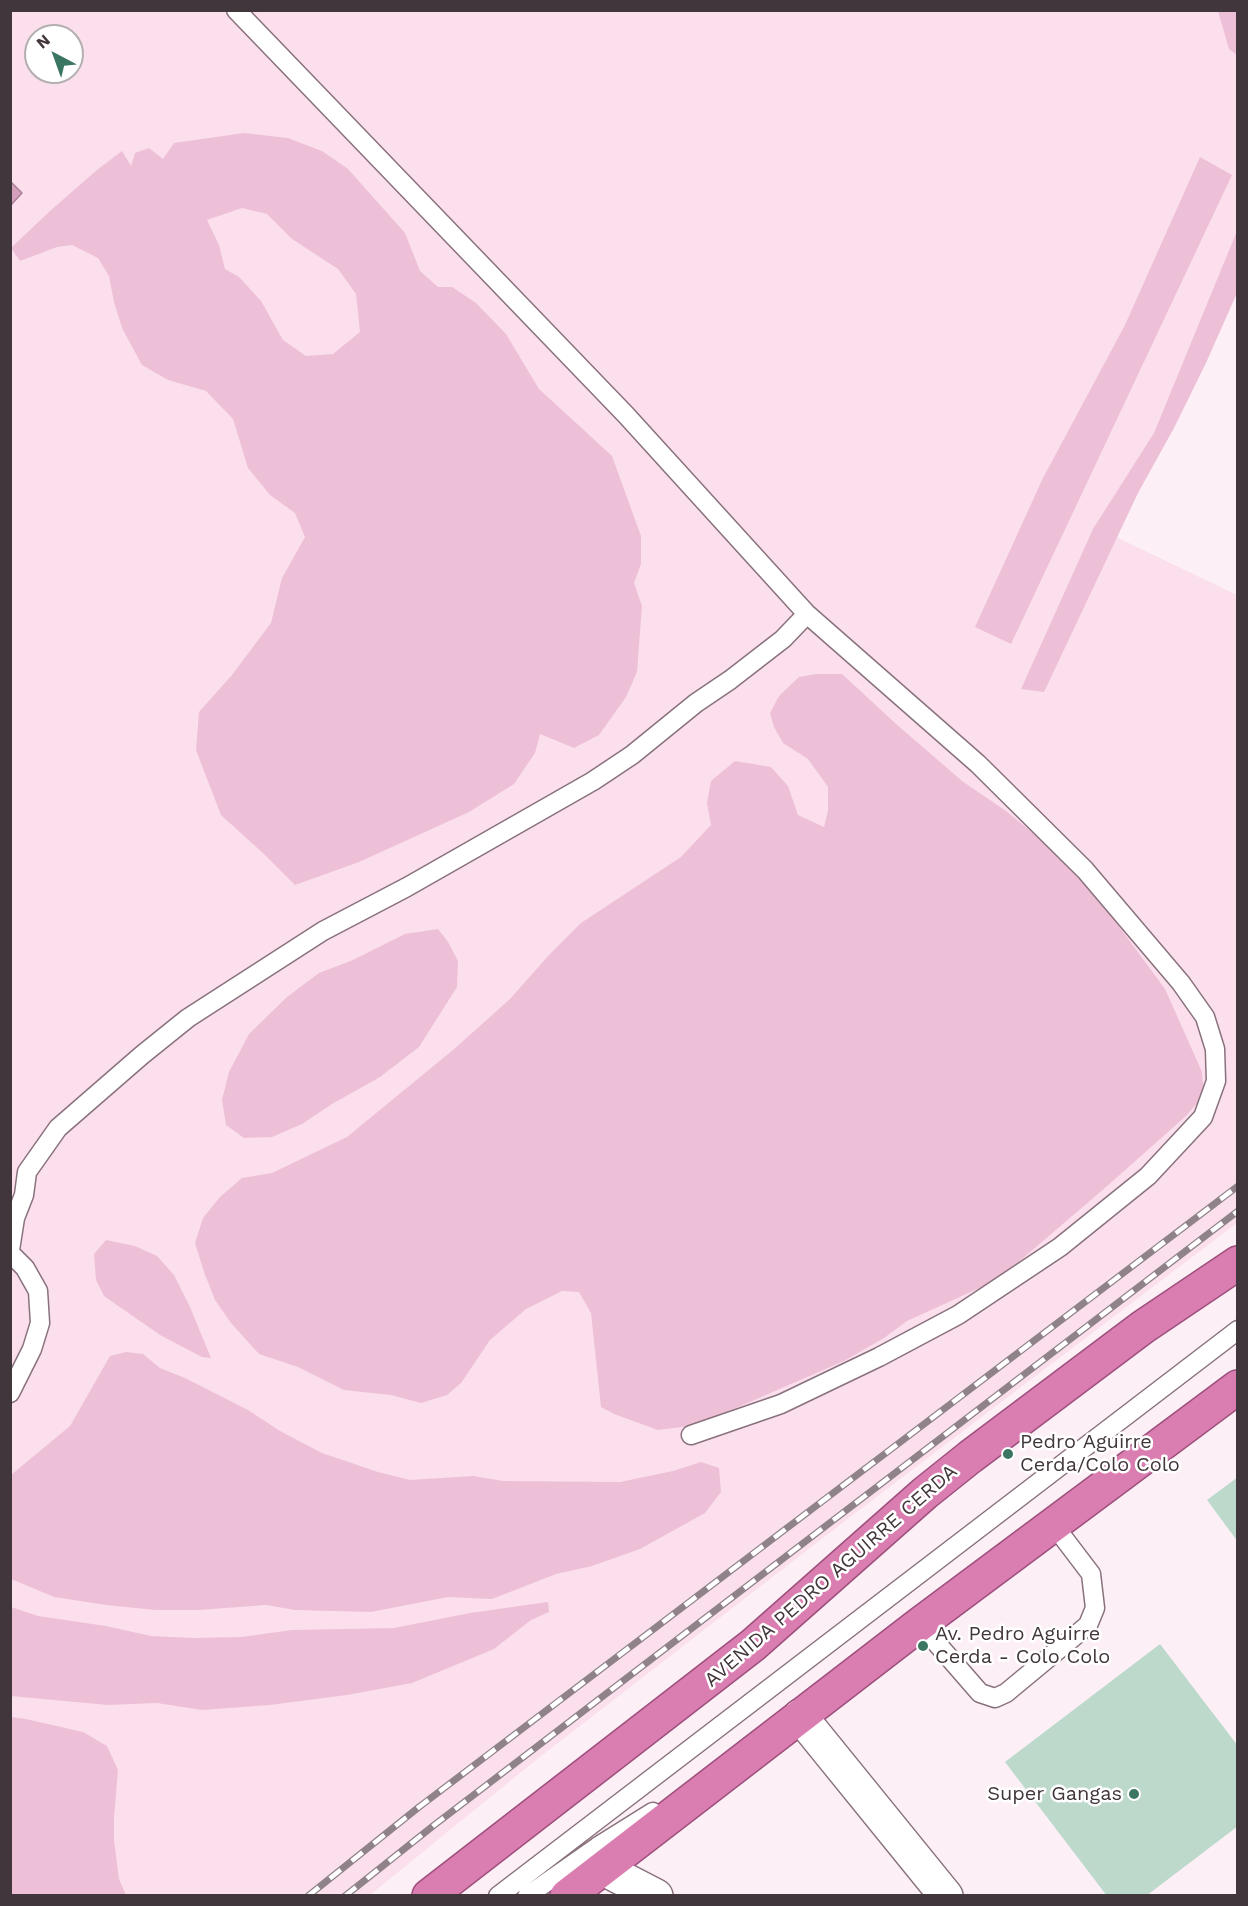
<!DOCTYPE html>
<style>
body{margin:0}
#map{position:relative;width:1248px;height:1906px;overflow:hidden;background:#fcf0f6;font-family:"Work Sans",sans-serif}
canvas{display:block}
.frame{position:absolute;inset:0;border:12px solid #41363b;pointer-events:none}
.north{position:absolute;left:24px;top:24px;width:60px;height:60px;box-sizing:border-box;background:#fff;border:2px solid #b3afb1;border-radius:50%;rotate:319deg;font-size:16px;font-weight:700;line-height:24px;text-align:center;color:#41363b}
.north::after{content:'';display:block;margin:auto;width:21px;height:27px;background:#3a7661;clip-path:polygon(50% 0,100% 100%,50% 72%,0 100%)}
</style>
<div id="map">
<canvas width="1248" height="1906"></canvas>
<div class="frame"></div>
<div class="north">N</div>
</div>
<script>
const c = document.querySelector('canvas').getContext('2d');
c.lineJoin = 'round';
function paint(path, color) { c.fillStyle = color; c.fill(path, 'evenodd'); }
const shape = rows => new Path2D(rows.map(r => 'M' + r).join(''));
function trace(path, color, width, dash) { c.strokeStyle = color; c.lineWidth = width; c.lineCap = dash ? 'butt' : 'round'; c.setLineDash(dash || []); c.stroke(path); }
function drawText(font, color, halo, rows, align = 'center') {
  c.font = font + ' "Work Sans",sans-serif'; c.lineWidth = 5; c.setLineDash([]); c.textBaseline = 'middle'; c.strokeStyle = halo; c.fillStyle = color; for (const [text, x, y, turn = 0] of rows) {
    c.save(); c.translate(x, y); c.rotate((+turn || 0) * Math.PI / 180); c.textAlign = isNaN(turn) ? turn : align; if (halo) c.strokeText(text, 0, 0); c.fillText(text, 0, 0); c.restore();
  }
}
paint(shape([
 [11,11,1237,11,1237,271,1114,536,1237,595,1237,1223,845,1521,536,1760,370,1895,11,1896],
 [36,36,72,36,72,72,36,72]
]), '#fbdfec');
paint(shape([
 [1218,11,1237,11,1237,55,1229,49],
 [244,133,288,138,322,151,348,169,405,233,420,271,438,287,452,287,476,303,506,334,539,389,612,456,641,536,641,564,634,583,642,606,637,672,626,697,599,735,574,748,540,734,535,753,514,784,469,812,359,862,295,885,264,854,221,815,196,750,199,712,232,675,271,623,282,578,305,537,295,513,270,495,248,468,233,419,206,391,168,380,142,365,122,328,114,302,109,276,98,258,72,245,57,247,20,261,11,248,50,211,97,170,122,151,131,166,135,153,149,148,163,159,174,143],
 [242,208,267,214,292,239,338,269,356,294,360,332,333,354,306,356,283,340,261,301,239,277,225,269,219,245,207,220],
 [1200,157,1232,175,1011,644,975,627,1043,478,1125,325],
 [1237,231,1237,293,1206,363,1174,428,1138,493,1044,692,1021,689,1093,529,1154,433],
 [816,674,842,674,895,723,962,781,1006,811,1076,868,1165,989,1202,1072,1204,1095,1186,1116,1106,1187,1015,1265,986,1285,907,1321,884,1338,844,1361,697,1425,658,1430,614,1414,601,1407,591,1313,579,1292,562,1291,526,1309,490,1340,461,1383,447,1395,421,1403,391,1395,344,1390,298,1367,259,1354,231,1323,215,1300,204,1272,195,1243,203,1218,220,1197,242,1178,272,1173,347,1137,453,1050,510,999,549,955,581,923,681,857,711,825,707,803,711,781,735,761,771,767,788,786,798,815,824,827,828,811,828,787,808,759,783,743,774,727,770,713,779,696,799,677],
 [438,929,448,942,458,961,457,987,419,1047,380,1077,332,1104,302,1124,272,1137,244,1138,226,1125,222,1100,229,1072,249,1034,287,997,319,973,353,960,405,934],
 [106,1240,135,1246,157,1256,174,1275,190,1307,211,1358,202,1357,160,1335,104,1296,96,1280,94,1254],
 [126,1352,143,1354,160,1368,185,1378,248,1410,280,1431,322,1453,378,1472,410,1480,473,1476,503,1481,620,1482,673,1471,701,1462,719,1468,721,1492,705,1513,640,1549,592,1566,556,1574,492,1599,448,1597,371,1612,295,1610,266,1605,199,1610,155,1610,106,1605,54,1597,11,1579,11,1475,70,1426,110,1356],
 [548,1602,549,1612,531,1620,494,1649,412,1683,347,1695,270,1705,202,1710,157,1703,108,1705,11,1696,11,1607,38,1616,106,1626,151,1636,194,1638,241,1637,292,1630,394,1628,470,1613],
 [11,1717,26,1719,83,1732,107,1746,118,1770,114,1818,114,1840,119,1879,126,1895,11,1895]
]), '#eec0d7');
const water = shape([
 [11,182,22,193,11,205,11,182]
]);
paint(water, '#d5a0bb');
trace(water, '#a98095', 1.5);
paint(shape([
 [1238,1477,1238,1542,1207,1500],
 [1160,1644,1238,1746,1238,1826,1146,1896,1107,1896,1005,1762]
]), '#bcd9cc');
const service = shape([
 [236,10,626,415,807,614,978,764,1085,870,1181,983,1205,1017,1215,1049,1216,1081,1203,1117,1148,1176,1060,1247,958,1315,879,1357,781,1404,691,1435],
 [10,1250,15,1218,24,1195,27,1172,58,1128,142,1055,188,1018,323,931,407,887,593,781,632,755,696,703,730,680,783,639,807,614],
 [10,1253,25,1268,38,1291,40,1323,32,1349,10,1393],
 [920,1624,980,1693,995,1698,1006,1693,1088,1625,1095,1608,1091,1574,1053,1524],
 [498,1896,1238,1330],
 [527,1896,597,1847,653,1812]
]);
const minor = shape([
 [800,1716,946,1896],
 [602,1868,656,1896]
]);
const trunk = shape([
 [429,1896,753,1645,925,1493,970,1457,1143,1327,1238,1263],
 [567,1896,920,1624,1238,1387]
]);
trace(service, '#89717d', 21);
trace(minor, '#89717d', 36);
trace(trunk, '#9e4f7c', 36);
trace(service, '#fff', 18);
trace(minor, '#fff', 33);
trace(trunk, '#da7eb2', 33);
const rail = shape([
 [308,1896,419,1807,1238,1186],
 [345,1896,433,1826,1238,1211]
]);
trace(rail, '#8f8389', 7);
trace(rail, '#fff', 4.5, [14]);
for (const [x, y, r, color] of [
 [1008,1454,6,"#3a7661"],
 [923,1646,6,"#3a7661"],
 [1134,1794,6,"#3a7661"]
]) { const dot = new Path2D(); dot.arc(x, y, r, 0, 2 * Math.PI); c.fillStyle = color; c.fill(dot); trace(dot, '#fff', 2); }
drawText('20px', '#41363b', '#fff', [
 ["Pedro Aguirre",1020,1442],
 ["Cerda/Colo Colo",1020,1465],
 ["Av. Pedro Aguirre",935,1634],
 ["Cerda - Colo Colo",935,1657],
 ["Super Gangas",1122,1794,"right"]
], 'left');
drawText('20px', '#41363b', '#fff', [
 ["AVENIDA PEDRO AGUIRRE CERDA",831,1576,-41]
]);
</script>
